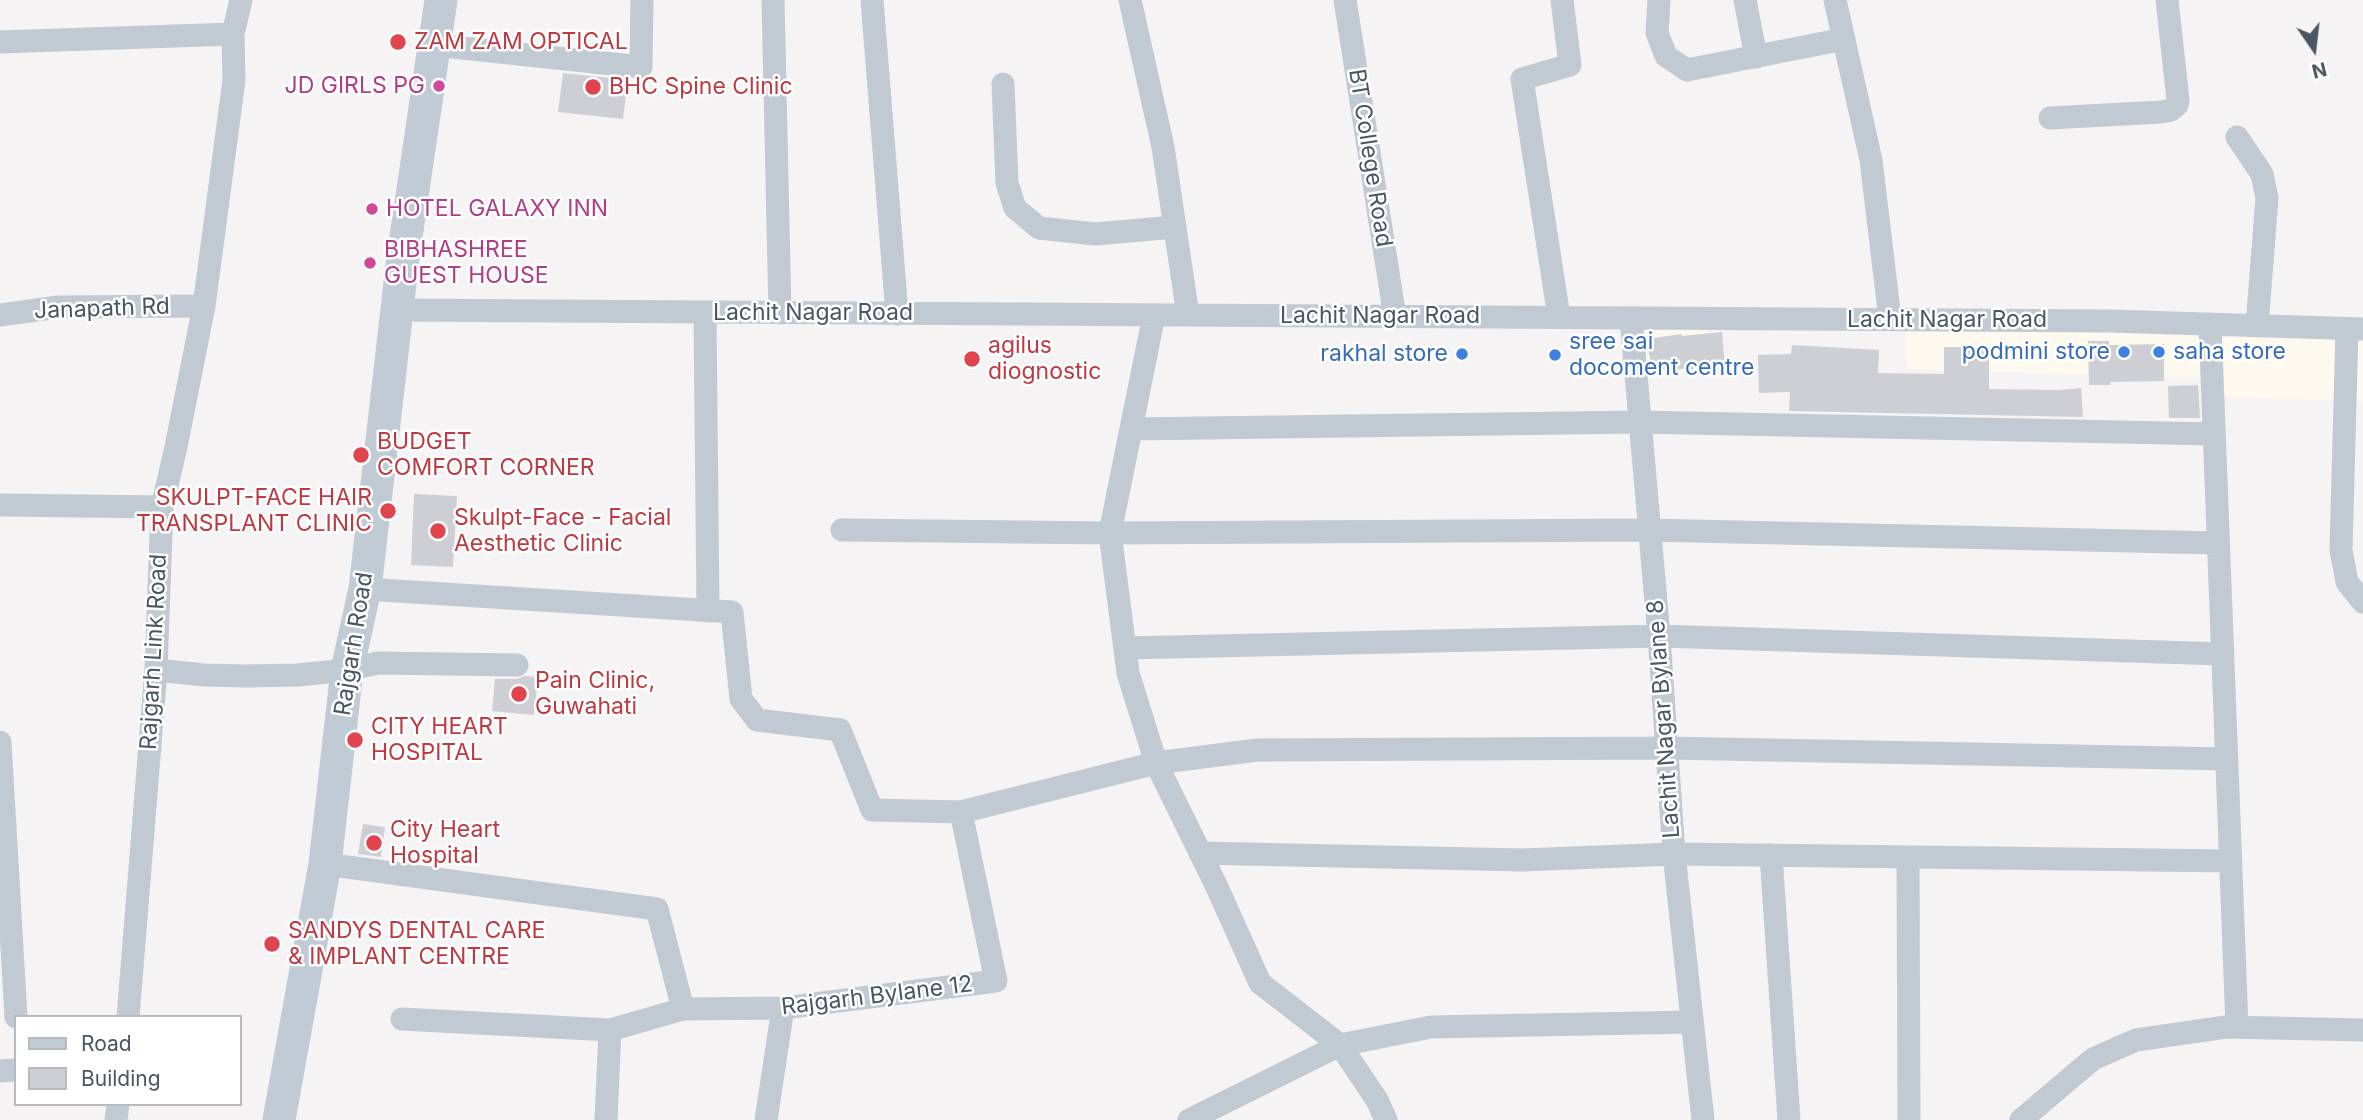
<!DOCTYPE html>
<style>
body{margin:0}
#map{position:relative;width:2363px;height:1120px;overflow:hidden;background:#f5f3f3;font-family:Inter,sans-serif}
canvas{display:block}
.legend{position:absolute;left:14px;top:1015px;width:228px;height:91px;box-sizing:border-box;background:#fff;border:2px solid #b7bbc0;margin:0;padding:9px 12px;list-style:none;font-size:21px;color:#4a5661}
.legend li{display:flex;align-items:center;gap:14px;height:35px}
.legend b{width:35px;border:2px solid #b7bbc0}
.north{position:absolute;left:2279px;top:14px;width:70px;height:70px;-webkit-text-stroke:5px #fff;paint-order:stroke;rotate:166deg;font-size:19px;font-weight:700;line-height:28px;text-align:center;color:#4a5661}
.north::after{content:'';display:block;margin:auto;width:24px;height:32px;background:#4a5661;clip-path:polygon(50% 0,100% 100%,50% 72%,0 100%)}
</style>
<div id="map">
<canvas width="2363" height="1120"></canvas>
<ul class="legend">
<li><b style="height:9px;background:#c1cbd6"></b>Road</li>
<li><b style="height:19px;background:#cdcfd5"></b>Building</li>
</ul>
<div class="north">N</div>
</div>
<script>
const c = document.querySelector('canvas').getContext('2d');
c.lineJoin = 'round';
function paint(path, color) { c.fillStyle = color; c.fill(path, 'evenodd'); }
const shape = rows => new Path2D(rows.map(r => 'M' + r).join(''));
function trace(path, color, width, dash) { c.strokeStyle = color; c.lineWidth = width; c.lineCap = dash ? 'butt' : 'round'; c.setLineDash(dash || []); c.stroke(path); }
function drawText(font, color, halo, rows, align = 'center') {
  c.font = font + ' Inter,sans-serif'; c.lineWidth = 5; c.setLineDash([]); c.textBaseline = 'middle'; c.strokeStyle = halo; c.fillStyle = color; for (const [text, x, y, turn = 0] of rows) {
    c.save(); c.translate(x, y); c.rotate((+turn || 0) * Math.PI / 180); c.textAlign = isNaN(turn) ? turn : align; if (halo) c.strokeText(text, 0, 0); c.fillText(text, 0, 0); c.restore();
  }
}
paint(shape([
 [1645,328,1707,330,1706,371,1650,373,1646,371],
 [1906,331,2196,333,2200,342,2201,378,1907,369],
 [2224,334,2363,337,2363,401,2221,397,2219,339]
]), '#fdf9ef');
paint(shape([
 [563,73,628,80,623,119,558,112],
 [1722,332,1725,366,1690,370,1690,368,1652,373,1647,339,1681,334,1682,336],
 [2088,341,2109,341,2109,345,2164,344,2164,381,2110,382,2110,385,2089,385],
 [1792,345,1879,350,1878,373,1944,374,1944,347,1989,347,1989,389,2059,390,2081,388,2083,417,1789,411,1790,392,1759,393,1758,355,1791,354],
 [2198,385,2200,418,2169,418,2168,386],
 [414,494,457,496,453,567,411,565],
 [525,676,538,677,534,715,492,711,495,679,517,679],
 [363,824,385,827,381,857,358,854]
]), '#cdcfd5');
trace(shape([
 [773,0,780,313],
 [872,0,897,314],
 [1130,0,1163,147,1188,315],
 [1345,0,1395,317],
 [1659,0,1657,33,1666,56,1687,70,1844,39],
 [1745,0,1756,57],
 [1835,0,1871,160,1890,319],
 [0,42,233,34],
 [434,45,641,67,642,0],
 [1003,84,1007,183,1015,208,1039,228,1095,234,1175,227],
 [2050,118,2161,112,2171,110,2177,105,2178,100,2167,0],
 [2237,137,2262,174,2267,198,2257,326],
 [397,310,2110,321,2363,329],
 [705,313,708,611],
 [0,315,58,307,204,306],
 [1154,315,1110,533,1128,673,1156,763,1257,750,1668,748,2227,759],
 [1559,317,1522,79,1570,65,1562,0],
 [1631,318,1659,636,1674,854,1703,1120],
 [2210,324,2237,1027],
 [2347,329,2341,550,2347,582,2363,602],
 [1131,429,1639,422,2214,434],
 [0,505,162,507],
 [842,530,1110,533,1648,530,2218,543],
 [365,589,732,612,741,699,757,720,840,730,872,810,961,812],
 [1125,648,1659,636,2223,654],
 [156,670,204,675,246,676,298,675,347,670,378,663,517,665],
 [0,742,16,1017],
 [1200,853,1522,860,1674,854,2230,861],
 [1771,855,1789,1120],
 [1908,857,1909,1120],
 [325,864,657,909,683,1009,783,1008,996,981,961,812,1156,763,1216,885,1260,983,1340,1045,1377,1100,1386,1120],
 [128,1017,156,670,162,507,176,447,204,306,234,80,233,34,241,0],
 [402,1019,610,1030],
 [0,1071,16,1070],
 [116,1120,118,1104],
 [606,1120,610,1030,683,1009],
 [766,1120,783,1008],
 [1189,1120,1340,1045,1431,1027,1692,1022],
 [2021,1120,2093,1059,2136,1040,2226,1027,2363,1030]
]), '#c1cad2', 23);
trace(shape([
 [279,1120,325,864,347,670,365,589,403,257,441,0]
]), '#c1cbd6', 33);
for (const [x, y, r, color] of [
 [398,42,9,"#e0444e"],
 [439,86,7,"#d1479c"],
 [593,87,9,"#e0444e"],
 [372,209,7,"#d1479c"],
 [370,263,7,"#d1479c"],
 [2124,352,7,"#3f7fe0"],
 [2159,352,7,"#3f7fe0"],
 [1462,354,7,"#3f7fe0"],
 [1555,355,7,"#3f7fe0"],
 [972,359,9,"#e0444e"],
 [361,455,9,"#e0444e"],
 [388,511,9,"#e0444e"],
 [438,531,9,"#e0444e"],
 [519,694,9,"#e0444e"],
 [355,740,9,"#e0444e"],
 [374,843,9,"#e0444e"],
 [272,944,9,"#e0444e"]
]) { const dot = new Path2D(); dot.arc(x, y, r, 0, 2 * Math.PI); c.fillStyle = color; c.fill(dot); trace(dot, '#fff', 2.5); }
drawText('23px', '#be3a42', '#fff', [
 ["ZAM ZAM OPTICAL",414,42],
 ["BHC Spine Clinic",609,87],
 ["agilus",988,346],
 ["diognostic",988,372],
 ["BUDGET",377,442],
 ["COMFORT CORNER",377,468],
 ["SKULPT-FACE HAIR",372,498,"right"],
 ["TRANSPLANT CLINIC",372,524,"right"],
 ["Skulpt-Face - Facial",454,518],
 ["Aesthetic Clinic",454,544],
 ["Pain Clinic,",535,681],
 ["Guwahati",535,707],
 ["CITY HEART",371,727],
 ["HOSPITAL",371,753],
 ["City Heart",390,830],
 ["Hospital",390,856],
 ["SANDYS DENTAL CARE",288,931],
 ["& IMPLANT CENTRE",288,957]
], 'left');
drawText('23px', '#b23c85', '#fff', [
 ["JD GIRLS PG",425,86,"right"],
 ["HOTEL GALAXY INN",386,209],
 ["BIBHASHREE",384,250],
 ["GUEST HOUSE",384,276]
], 'left');
drawText('23px', '#4a5661', '#fff', [
 ["BT College Road",1370,158,81],
 ["Janapath Rd",102,309,-2],
 ["Lachit Nagar Road",813,313],
 ["Lachit Nagar Road",1380,316],
 ["Lachit Nagar Road",1947,320],
 ["Rajgarh Road",354,644,-81],
 ["Rajgarh Link Road",154,652,-87],
 ["Lachit Nagar Bylane 8",1664,719,-94],
 ["Rajgarh Bylane 12",877,996,-7]
]);
drawText('23px', '#366cbe', '#fff', [
 ["sree sai",1569,342],
 ["docoment centre",1569,368],
 ["podmini store",2110,352,"right"],
 ["saha store",2173,352],
 ["rakhal store",1448,354,"right"]
], 'left');
</script>
